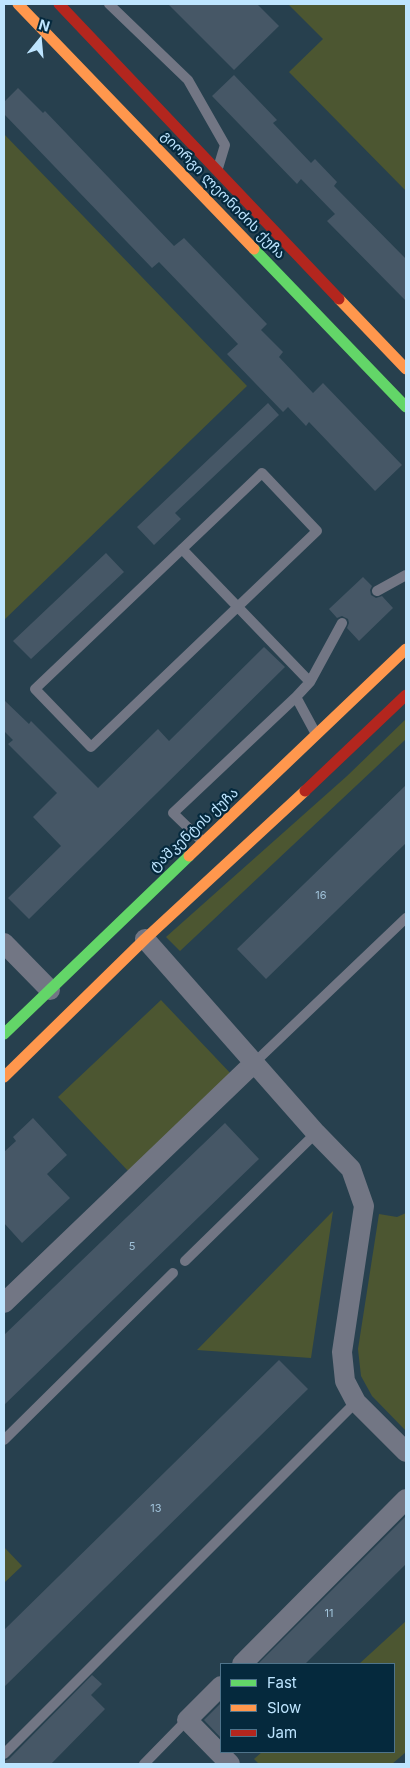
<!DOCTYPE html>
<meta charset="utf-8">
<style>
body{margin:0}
#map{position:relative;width:410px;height:1768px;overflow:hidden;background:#27404e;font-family:Inter,sans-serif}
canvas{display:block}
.frame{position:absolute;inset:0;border:5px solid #bee5ff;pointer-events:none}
.legend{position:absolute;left:220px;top:1663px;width:175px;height:90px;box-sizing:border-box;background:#05293d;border:1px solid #4f748b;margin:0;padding:6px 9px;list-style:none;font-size:15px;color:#bee5ff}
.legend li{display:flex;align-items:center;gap:10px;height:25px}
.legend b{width:25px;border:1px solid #4f748b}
.north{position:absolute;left:15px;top:15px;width:50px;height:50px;-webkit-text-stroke:4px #05293d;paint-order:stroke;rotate:17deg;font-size:14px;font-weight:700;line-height:20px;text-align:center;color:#bee5ff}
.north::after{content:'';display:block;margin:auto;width:18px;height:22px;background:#bee5ff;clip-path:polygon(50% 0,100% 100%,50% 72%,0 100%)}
</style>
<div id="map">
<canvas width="410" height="1768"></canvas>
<div class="frame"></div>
<ul class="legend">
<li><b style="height:6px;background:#63d668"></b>Fast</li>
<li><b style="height:6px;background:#ff974d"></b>Slow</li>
<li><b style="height:6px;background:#b3261e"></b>Jam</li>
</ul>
<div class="north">N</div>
</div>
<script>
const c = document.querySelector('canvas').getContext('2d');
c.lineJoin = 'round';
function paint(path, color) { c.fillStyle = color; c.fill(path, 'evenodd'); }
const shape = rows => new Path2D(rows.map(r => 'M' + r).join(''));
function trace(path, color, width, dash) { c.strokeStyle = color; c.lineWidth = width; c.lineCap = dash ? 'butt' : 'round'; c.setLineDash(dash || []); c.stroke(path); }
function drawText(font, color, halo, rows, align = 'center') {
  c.font = font + ' Inter,"Noto Sans Georgian",sans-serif'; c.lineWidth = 4.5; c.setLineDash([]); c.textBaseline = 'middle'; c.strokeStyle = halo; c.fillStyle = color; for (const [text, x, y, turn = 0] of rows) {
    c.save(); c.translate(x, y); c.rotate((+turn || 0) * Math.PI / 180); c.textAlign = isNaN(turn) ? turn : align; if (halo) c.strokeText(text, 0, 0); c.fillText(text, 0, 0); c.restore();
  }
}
paint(shape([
 [288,4,406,4,406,191,289,72,323,39],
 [4,134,247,386,4,620],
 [406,719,406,739,180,951,166,937,347,776],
 [161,1000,232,1075,129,1172,58,1097],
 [333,1211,311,1358,197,1350],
 [406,1213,406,1431,372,1396,361,1376,358,1349,379,1214,397,1217],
 [4,1547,22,1566,4,1583],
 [406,1621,406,1752,392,1764,259,1764,254,1759,262,1752,394,1752,394,1664,359,1664]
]), '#4c5631');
paint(shape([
 [168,4,257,4,279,26,234,70],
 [234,75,277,120,273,123,311,163,315,159,337,182,334,186,406,259,406,301,327,221,335,214,301,179,297,184,212,96],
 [18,88,43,113,45,111,174,246,184,238,267,324,261,330,283,352,279,357,313,393,323,383,402,465,375,491,309,422,306,426,288,407,283,412,227,354,238,344,159,262,152,268,4,114,4,102],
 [268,403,279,415,175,513,181,519,154,545,137,527],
 [106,553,124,572,31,659,13,641],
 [363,577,372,586,370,590,371,595,376,598,382,596,393,608,359,641,347,628,349,623,348,619,342,616,337,618,329,609],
 [264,647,285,667,29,919,8,898,61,846,33,817,57,793,8,744,13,740,4,731,4,700,29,724,31,721,98,788,158,729,169,741],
 [406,785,406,843,266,979,237,949],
 [33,1118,67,1155,47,1174,70,1198,22,1243,4,1223,4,1152,16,1141,13,1137],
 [225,1123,259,1159,4,1405,4,1335],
 [279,1360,308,1389,4,1687,4,1630],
 [406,1516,406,1564,305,1664,258,1664],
 [92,1675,102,1684,91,1695,105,1709,51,1764,4,1764,4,1761,9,1759],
 [221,1703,221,1738,204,1720]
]), '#465766');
trace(shape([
 [109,4,188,80,225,145,218,168],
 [262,473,317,531,91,747,35,689,262,473],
 [182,549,310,682],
 [377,591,406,575],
 [296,697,310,682,342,623],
 [203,842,173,813,296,697,316,734],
 [254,1063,406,918],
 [185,1261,316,1133],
 [4,1440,173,1273],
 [4,1754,356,1402],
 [144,1764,187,1720]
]), '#727684', 10);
trace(shape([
 [145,939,316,1133,351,1169,364,1206,342,1352,345,1381,356,1402,406,1452],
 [4,943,50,990],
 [4,1303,254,1063],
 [242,1664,406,1499],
 [221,1686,187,1720,230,1764]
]), '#727684', 20);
trace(shape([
 [254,249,406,407],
 [4,1034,189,856]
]), '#63d668', 11);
trace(shape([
 [18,4,254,249],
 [339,299,406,369],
 [189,856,406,649],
 [4,1077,145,939,305,791]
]), '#ff974d', 11);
trace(shape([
 [59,4,339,299],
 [305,791,406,695]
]), '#b3261e', 11);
drawText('11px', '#a0c2d9', null, [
 ["16",321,896],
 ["5",132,1247],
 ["13",156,1509],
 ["11",329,1614]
]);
drawText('14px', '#bee5ff', '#05293d', [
 ["გიორგი ლეონიძის ქუჩა",223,195,46],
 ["ტაშკენტის ქუჩა",194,830,-43]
]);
</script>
